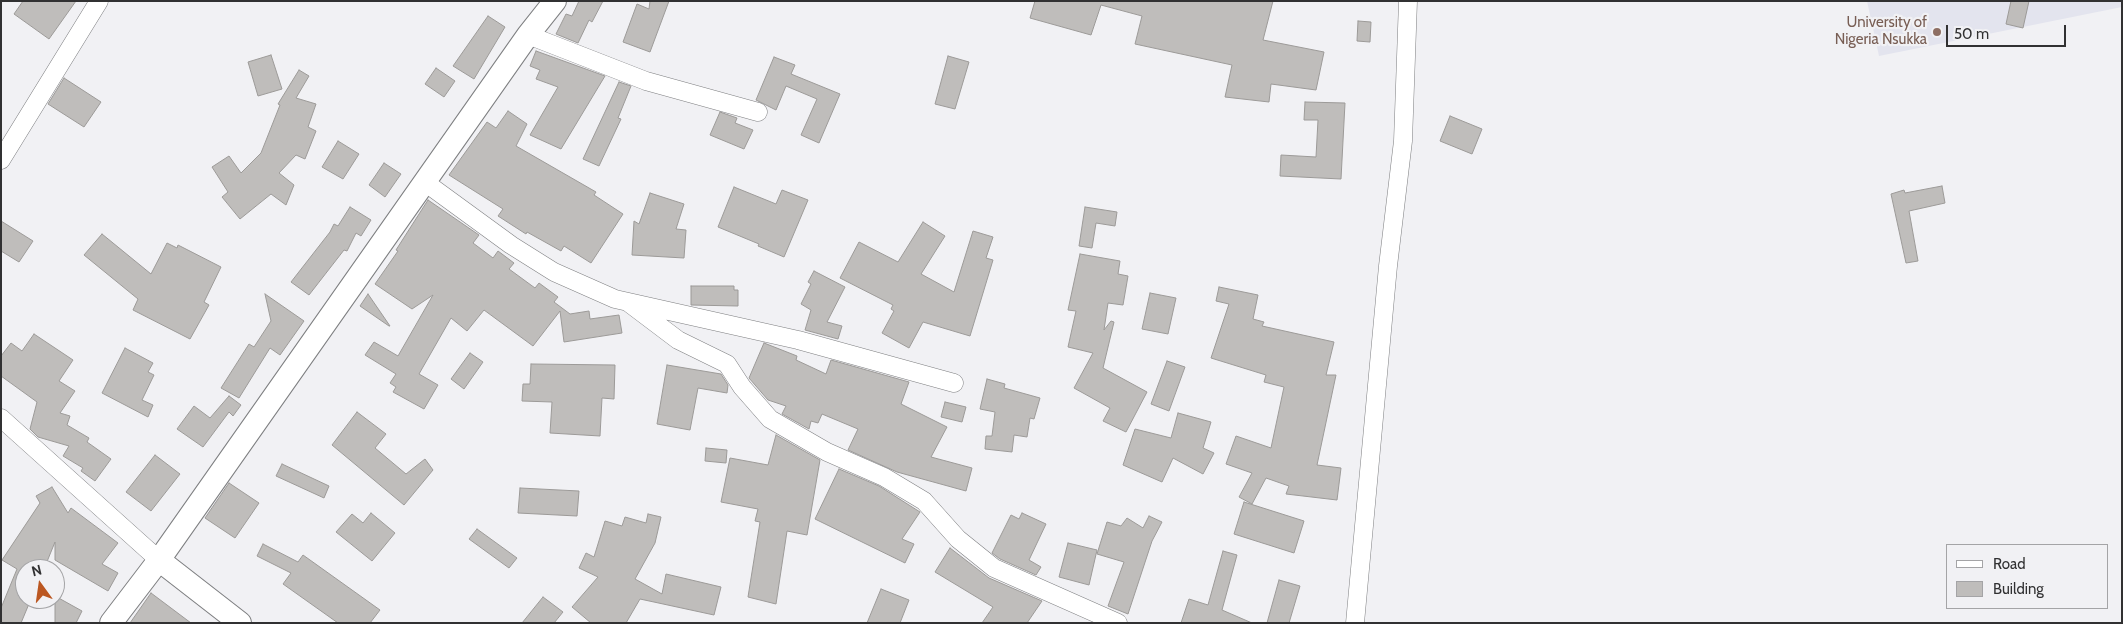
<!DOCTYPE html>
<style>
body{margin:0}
#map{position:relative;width:2123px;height:624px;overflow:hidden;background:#f1f1f4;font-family:Cabin,sans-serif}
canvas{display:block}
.frame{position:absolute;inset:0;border:2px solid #313132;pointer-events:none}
.legend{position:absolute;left:1946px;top:544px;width:162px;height:65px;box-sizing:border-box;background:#f1f1f4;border:1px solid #a4a4a6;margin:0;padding:6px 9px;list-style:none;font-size:15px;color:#313132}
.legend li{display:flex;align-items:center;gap:10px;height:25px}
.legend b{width:25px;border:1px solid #a4a4a6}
.north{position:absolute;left:15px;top:559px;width:50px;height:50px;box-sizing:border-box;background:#f1f1f4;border:1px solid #a4a4a6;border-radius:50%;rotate:346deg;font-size:14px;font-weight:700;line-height:20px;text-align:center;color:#313132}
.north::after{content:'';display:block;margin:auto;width:18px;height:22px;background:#bb5721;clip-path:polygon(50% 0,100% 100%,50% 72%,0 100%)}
.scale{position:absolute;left:1946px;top:25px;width:120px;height:22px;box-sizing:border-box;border:2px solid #313132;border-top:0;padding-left:6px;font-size:15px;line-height:18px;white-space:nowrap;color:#313132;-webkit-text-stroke:4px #f1f1f4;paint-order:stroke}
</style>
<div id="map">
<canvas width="2123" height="624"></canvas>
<div class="frame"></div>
<ul class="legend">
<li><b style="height:6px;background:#fff"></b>Road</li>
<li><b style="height:14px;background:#bfbdbb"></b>Building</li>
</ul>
<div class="north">N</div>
<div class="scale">50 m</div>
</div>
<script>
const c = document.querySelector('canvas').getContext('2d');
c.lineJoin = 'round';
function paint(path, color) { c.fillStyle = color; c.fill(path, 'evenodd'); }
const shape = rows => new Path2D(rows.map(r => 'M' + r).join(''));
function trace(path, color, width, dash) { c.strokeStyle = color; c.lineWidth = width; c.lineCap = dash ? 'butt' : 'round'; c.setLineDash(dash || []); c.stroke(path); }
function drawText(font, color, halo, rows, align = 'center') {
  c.font = font + ' Cabin,sans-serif'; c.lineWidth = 4.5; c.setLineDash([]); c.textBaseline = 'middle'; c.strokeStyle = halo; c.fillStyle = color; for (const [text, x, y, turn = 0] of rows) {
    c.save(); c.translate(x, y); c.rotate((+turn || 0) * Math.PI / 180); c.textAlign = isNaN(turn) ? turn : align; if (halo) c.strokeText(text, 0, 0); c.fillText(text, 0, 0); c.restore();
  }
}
paint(shape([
 [1867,1,2122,1,2122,7,1879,56]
]), '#e3e4ee');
const building = shape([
 [23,1,76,1,49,39,14,14,23,1],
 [579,1,603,1,592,22,589,20,578,43,556,34,566,14,572,16,579,1],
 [650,1,669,1,650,52,623,42,637,4,649,9,650,1],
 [1035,1,1273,1,1263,40,1324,52,1316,90,1271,84,1269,102,1225,97,1232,65,1135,44,1142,16,1101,5,1091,35,1030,18,1035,1],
 [2011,1,2029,1,2023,28,2006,24,2011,1],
 [488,16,505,27,474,79,453,66,488,16],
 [1358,21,1371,22,1370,42,1357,41,1358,21],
 [536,51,605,76,561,149,530,135,558,87,536,79,540,70,530,66,536,51],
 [271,55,282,89,258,96,248,62,271,55],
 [948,56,969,62,955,109,935,104,948,56],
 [774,57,795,65,791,74,840,94,819,143,801,135,817,99,786,86,776,110,756,100,774,57],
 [436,68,455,81,444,97,425,84,436,68],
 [299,70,309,76,296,98,316,104,308,127,316,131,305,159,296,155,279,173,294,185,286,205,271,194,240,219,222,197,228,192,212,167,229,156,241,173,261,153,280,105,278,104,299,70],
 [64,78,101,102,84,127,48,104,64,78],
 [619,82,631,86,618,118,621,119,599,166,583,159,619,82],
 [1305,102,1345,103,1341,179,1280,176,1281,155,1316,157,1318,120,1304,120,1305,102],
 [508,111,527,124,516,146,596,192,594,195,623,214,591,263,564,246,561,251,527,232,526,234,498,216,503,209,449,175,487,122,496,128,508,111],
 [720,112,737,118,735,123,753,130,744,149,710,135,720,112],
 [1450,116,1482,129,1472,154,1440,141,1450,116],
 [338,141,359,154,343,179,322,167,338,141],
 [384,163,401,174,385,197,369,185,384,163],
 [1942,186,1945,203,1909,211,1918,261,1906,263,1891,194,1904,190,1905,193,1942,186],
 [734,187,776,204,782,190,808,200,784,257,758,246,759,244,718,227,734,187],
 [650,193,684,204,676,229,686,230,684,258,632,255,634,221,639,224,650,193],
 [428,200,479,235,473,243,493,258,498,251,514,263,509,269,535,288,539,283,558,297,554,302,570,314,589,311,590,319,619,315,622,333,564,342,560,311,533,346,484,310,467,331,451,318,419,374,438,385,424,409,393,392,396,387,390,383,396,374,365,355,374,342,398,356,433,295,412,309,375,284,398,251,396,250,428,200],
 [350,207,371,220,361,236,356,233,347,251,344,250,309,295,291,282,330,232,334,224,338,226,350,207],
 [1085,207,1117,212,1115,226,1096,223,1092,248,1079,246,1085,207],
 [1,221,33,241,19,262,1,251,1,221],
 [923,222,945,236,921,274,954,292,973,231,993,237,986,258,993,260,970,336,923,322,909,348,882,333,894,311,891,309,893,305,840,278,859,242,898,262,923,222],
 [102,234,151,274,167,243,177,248,178,245,221,267,204,302,209,305,190,339,133,310,138,299,84,255,102,234],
 [1080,254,1120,261,1118,274,1128,276,1123,305,1108,303,1104,330,1111,321,1114,322,1103,368,1147,392,1126,432,1103,421,1110,408,1074,388,1093,353,1068,347,1076,311,1068,310,1080,254],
 [814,271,845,287,827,322,842,326,838,339,805,330,811,310,801,304,811,284,808,282,814,271],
 [691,286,734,286,734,290,738,290,738,306,691,305,691,286],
 [1219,287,1258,295,1253,319,1264,322,1262,326,1334,342,1326,375,1336,375,1317,465,1341,468,1337,500,1286,494,1289,486,1266,478,1252,504,1239,497,1252,473,1226,464,1236,436,1271,448,1284,387,1264,382,1266,375,1211,358,1229,304,1216,301,1219,287],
 [1150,293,1176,298,1168,334,1142,329,1150,293],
 [265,294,304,321,280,355,270,348,239,398,221,388,249,344,254,347,271,321,265,294],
 [368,294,390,326,389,326,360,306,368,294],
 [34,334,73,360,59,381,75,391,60,413,70,416,67,425,89,438,87,442,111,459,95,481,81,471,83,468,63,456,69,446,38,437,30,429,37,402,1,376,1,356,11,343,22,351,34,334],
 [764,343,797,356,796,360,826,374,831,360,909,382,901,404,947,427,931,457,972,468,966,491,897,472,848,450,858,429,822,414,818,423,811,421,809,429,782,414,786,406,768,400,749,378,764,343],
 [125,348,153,363,148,372,154,375,142,400,153,405,148,417,102,393,125,348],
 [470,353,483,362,464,389,451,379,470,353],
 [1167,361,1185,367,1169,411,1151,404,1167,361],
 [531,364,615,365,614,399,602,398,600,436,550,433,552,402,522,401,523,384,530,384,531,364],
 [667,365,721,374,728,385,727,393,698,388,690,430,657,424,667,365],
 [987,379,1005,384,1004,388,1040,398,1034,419,1030,418,1027,437,1014,435,1012,452,985,449,986,436,992,436,995,412,980,409,987,379],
 [229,396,241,405,233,416,229,412,203,447,177,429,194,406,210,418,229,396],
 [945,402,966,407,962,422,941,417,945,402],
 [357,412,386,434,375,448,406,474,425,459,433,470,404,505,332,445,357,412],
 [1178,413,1211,422,1203,448,1214,453,1203,474,1173,458,1162,482,1123,465,1135,429,1171,438,1178,413],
 [776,435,820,460,807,535,787,531,776,604,748,597,760,522,755,521,758,509,721,502,730,458,768,465,776,435],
 [706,448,727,450,726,463,705,461,706,448],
 [155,455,180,474,151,511,126,492,155,455],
 [282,464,329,486,324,498,276,476,282,464],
 [839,469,879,486,920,512,902,539,914,544,905,563,815,519,839,469],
 [229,483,259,503,235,538,205,518,229,483],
 [52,487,68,513,71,508,118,543,102,564,118,573,108,591,55,560,55,542,44,569,25,569,25,599,31,599,21,623,1,623,1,608,17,569,2,560,40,503,36,496,52,487],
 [520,488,579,491,577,516,518,513,520,488],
 [1244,502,1304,521,1294,553,1234,534,1244,502],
 [371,513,395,533,372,561,336,532,352,514,363,523,371,513],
 [1022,513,1046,524,1029,560,1041,567,1036,575,1000,559,992,553,1011,515,1019,519,1022,513],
 [648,514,661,517,655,543,635,579,662,594,666,574,721,587,714,615,640,599,626,623,591,623,572,607,598,577,579,568,586,553,594,557,605,521,622,526,625,517,646,523,648,514],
 [1149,516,1162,522,1152,541,1128,614,1108,606,1124,562,1097,554,1107,522,1121,526,1127,518,1143,528,1149,516],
 [477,529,517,558,509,568,469,539,477,529],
 [1068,543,1097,550,1089,585,1059,577,1068,543],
 [263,544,298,562,303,555,380,610,370,623,338,623,283,584,291,573,257,556,263,544],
 [950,548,989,578,1042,601,1027,623,982,623,993,607,935,572,950,548],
 [1223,551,1237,555,1222,610,1252,623,1181,623,1189,599,1208,605,1223,551],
 [1279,580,1300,586,1289,623,1267,623,1279,580],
 [881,589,909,600,900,623,867,623,881,589],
 [151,593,191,623,130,623,151,593],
 [55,596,82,611,76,623,55,623,55,596],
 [543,597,563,612,554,623,522,623,543,597]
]);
paint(building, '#bfbdbb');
trace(building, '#9c9a98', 1);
const minor = shape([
 [528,35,646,81,758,112],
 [1,160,99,1],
 [426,183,511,245,554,272,615,299,798,340,954,383],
 [629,303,678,340,727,364,742,387,770,419,827,452,884,477,924,501,958,539,994,568,1118,623],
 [1,418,159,560],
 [1355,623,1388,266,1403,141,1408,1]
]);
const major = shape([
 [159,560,240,623],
 [111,623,159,560,528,35,555,1]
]);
trace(minor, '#7e7f81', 19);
trace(major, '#7e7f81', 24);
trace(minor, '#fff', 18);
trace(major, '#fff', 22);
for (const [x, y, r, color] of [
 [1937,32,5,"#8d6e63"]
]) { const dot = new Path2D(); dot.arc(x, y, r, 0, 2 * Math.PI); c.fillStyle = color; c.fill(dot); trace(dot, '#f1f1f4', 2); }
drawText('15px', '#785e54', '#f1f1f4', [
 ["University of",1927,23],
 ["Nigeria Nsukka",1927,40]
], 'right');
</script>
